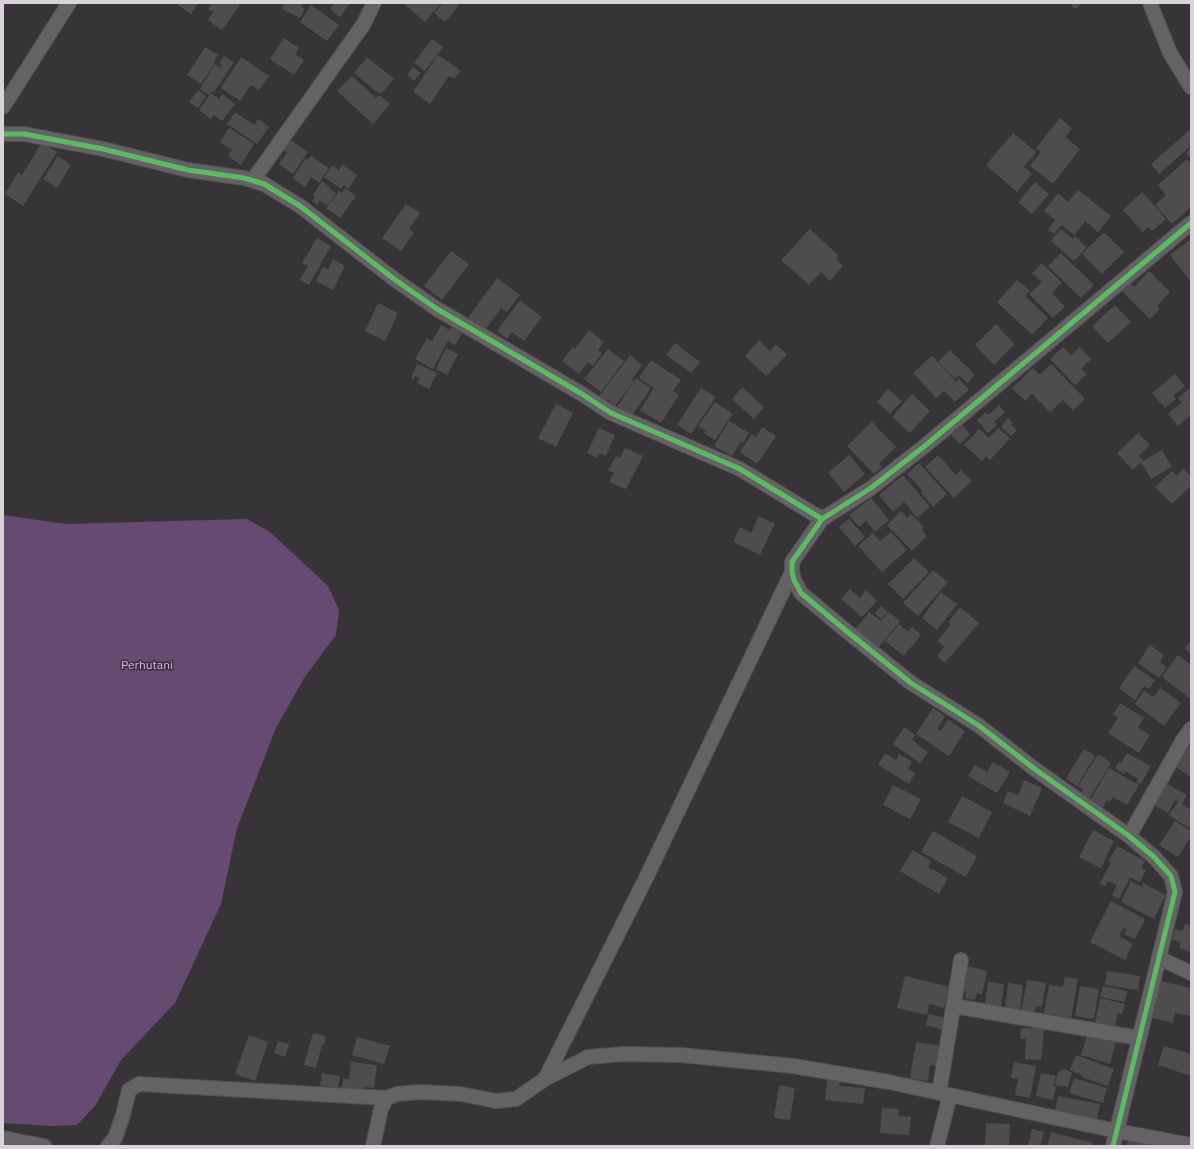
<!DOCTYPE html>
<style>
body{margin:0}
#map{position:relative;width:1194px;height:1149px;overflow:hidden;background:#373438;font-family:"IBM Plex Sans",sans-serif}
canvas{display:block}
.frame{position:absolute;inset:0;border:4px solid #d7d3d8;pointer-events:none}
</style>
<div id="map">
<canvas width="1194" height="1149"></canvas>
<div class="frame"></div>
</div>
<script>
const c = document.querySelector('canvas').getContext('2d');
c.lineJoin = 'round';
function paint(path, color) { c.fillStyle = color; c.fill(path, 'evenodd'); }
const shape = rows => new Path2D(rows.map(r => 'M' + r).join(''));
function trace(path, color, width, dash) { c.strokeStyle = color; c.lineWidth = width; c.lineCap = dash ? 'butt' : 'round'; c.setLineDash(dash || []); c.stroke(path); }
function drawText(font, color, halo, rows, align = 'center') {
  c.font = font + ' "IBM Plex Sans",sans-serif'; c.lineWidth = 3; c.setLineDash([]); c.textBaseline = 'middle'; c.strokeStyle = halo; c.fillStyle = color; for (const [text, x, y, turn = 0] of rows) {
    c.save(); c.translate(x, y); c.rotate((+turn || 0) * Math.PI / 180); c.textAlign = isNaN(turn) ? turn : align; if (halo) c.strokeText(text, 0, 0); c.fillText(text, 0, 0); c.restore();
  }
}
paint(shape([
 [3,515,65,524,247,519,270,532,328,586,339,610,336,635,304,678,276,728,237,828,221,904,175,1003,121,1060,95,1106,77,1125,51,1126,3,1123]
]), '#674a71');
paint(shape([
 [175,3,198,3,191,14],
 [212,3,237,3,240,5,222,30,208,20,213,12,208,9],
 [285,3,304,3,301,7,305,9,300,18,282,9],
 [334,3,350,3,340,17,330,9],
 [403,3,441,3,425,22],
 [443,3,457,3,459,5,445,22,434,13],
 [1070,3,1082,3,1075,9],
 [311,5,339,25,327,41,300,22],
 [284,38,299,48,295,54,304,60,294,75,270,59],
 [432,39,443,47,425,71,414,63],
 [205,47,218,55,214,62,215,63,201,84,187,75],
 [438,55,461,71,454,79,449,76,430,104,413,92],
 [224,56,234,62,214,92,212,91,209,95,200,89,215,64,220,68,222,65,219,63],
 [241,57,269,76,259,90,251,85,240,101,221,88],
 [367,57,394,79,381,94,379,92,378,93,354,73],
 [413,67,421,73,414,81,407,75],
 [352,76,376,98,379,95,390,104,373,124,337,91],
 [198,90,206,96,198,108,189,102],
 [211,93,219,99,222,94,235,104,222,121,214,115,211,119,199,110],
 [235,112,254,125,258,119,269,127,257,144,227,124],
 [1060,118,1072,128,1065,137,1080,149,1053,184,1030,166,1041,152,1036,148],
 [229,128,254,144,241,165,228,156,232,150,220,142],
 [1191,129,1191,146,1159,174,1151,164],
 [1013,133,1036,152,1024,167,1032,174,1017,192,986,165],
 [288,138,308,152,293,174,279,164,287,153,281,148],
 [42,142,57,152,23,206,5,194,18,172,22,175],
 [1191,148,1191,159,1186,153],
 [58,156,71,165,57,188,43,179],
 [311,156,329,168,319,183,311,177,305,187,293,178,306,158,308,160],
 [1187,159,1191,164,1191,207,1172,224,1155,205,1166,195,1158,185],
 [332,165,339,170,342,165,357,175,348,189,344,185,341,189,324,177],
 [322,181,331,188,330,189,336,193,327,206,320,201,317,205,312,201,315,197,313,195],
 [1035,182,1049,194,1032,214,1018,202],
 [345,188,356,196,340,218,326,208,339,191,342,193],
 [1078,190,1111,216,1098,232,1085,221,1074,235,1062,225,1054,234,1048,229,1055,220,1044,211,1058,193,1068,202],
 [1142,192,1166,219,1152,231,1148,227,1143,232,1123,210],
 [406,204,420,213,409,229,414,233,401,251,382,238],
 [810,229,839,256,836,259,843,266,830,281,821,272,809,285,781,260],
 [1061,229,1073,239,1075,236,1087,247,1074,261,1051,241],
 [1104,232,1124,252,1102,274,1082,254],
 [317,238,331,246,309,285,300,280,308,266,302,263],
 [1191,239,1191,282,1170,255],
 [451,251,469,264,442,300,424,286],
 [1061,253,1094,285,1081,298,1048,266],
 [333,259,345,266,333,290,316,281,323,267,328,269],
 [1042,263,1062,283,1052,293,1065,307,1053,318,1029,294,1042,282,1032,273],
 [1149,271,1170,292,1157,306,1160,309,1150,319,1120,289,1128,281,1134,287],
 [497,278,520,295,507,312,501,308,485,330,468,318],
 [1017,280,1030,291,1025,296,1048,318,1032,335,997,302],
 [520,300,542,317,524,341,512,332,507,339,497,331],
 [378,303,398,313,385,341,365,331],
 [1115,305,1131,322,1108,343,1092,326],
 [996,324,1015,344,994,365,975,345],
 [441,325,449,330,451,327,462,333,455,345,448,341,433,369,415,359,427,338,432,341],
 [589,330,604,342,598,350,602,353,593,366,588,362,579,374,562,361,573,347,575,349],
 [759,340,770,351,776,344,787,355,766,376,745,356],
 [675,343,700,362,691,373,666,355],
 [1063,347,1071,355,1080,347,1091,359,1081,369,1087,374,1075,385,1050,359],
 [446,348,458,354,447,375,436,369],
 [608,349,624,361,601,392,584,379],
 [950,350,975,375,967,383,959,375,955,379,938,362],
 [630,355,642,365,632,379,634,381,615,406,608,400,604,404,597,399],
 [932,356,956,382,959,379,969,390,955,402,944,391,936,398,913,373],
 [651,360,681,380,673,391,679,395,661,423,640,410,654,388,639,378],
 [417,364,437,373,429,389,417,383,420,378,415,376,413,379,411,378],
 [1051,364,1085,399,1073,410,1063,400,1050,412,1032,394,1025,401,1012,388,1033,368,1040,375],
 [1175,374,1185,386,1173,396,1176,399,1165,408,1152,393],
 [636,378,651,388,631,417,617,407],
 [742,387,764,407,754,419,732,399],
 [1191,387,1191,415,1178,426,1168,414,1182,402,1178,398],
 [701,388,716,397,691,434,677,425],
 [888,389,902,401,890,414,877,402],
 [912,394,930,411,910,433,892,417],
 [715,402,733,414,715,440,704,433,706,431,698,426],
 [556,404,573,413,556,447,538,438],
 [999,405,1005,412,994,422,997,425,988,433,977,420,986,412,988,415],
 [1008,418,1013,423,1011,425,1017,430,1011,436,1001,427],
 [729,421,749,433,743,443,741,441,732,456,714,446],
 [872,422,896,447,879,464,882,467,874,474,847,446],
 [962,425,970,434,960,444,951,435],
 [762,427,776,436,757,464,740,452,752,434,756,437],
 [599,428,615,435,606,456,599,453,597,458,587,453],
 [998,428,1010,438,990,460,986,456,982,461,964,445,979,429,989,438],
 [1138,433,1150,445,1139,456,1143,460,1133,470,1117,453],
 [625,448,643,456,626,489,609,482,614,473,608,470,616,456,620,458],
 [1162,450,1172,467,1151,479,1141,462],
 [849,455,865,474,844,492,828,473],
 [938,455,956,475,961,470,972,481,954,498,925,467],
 [919,463,947,494,933,507,921,493,923,491,907,474],
 [1183,469,1191,476,1191,486,1172,504,1155,487,1172,471,1177,476],
 [903,475,930,507,917,518,904,502,893,512,879,495],
 [871,498,889,520,875,532,866,521,859,527,849,515],
 [901,511,907,518,911,514,924,527,922,530,927,536,912,551,887,525],
 [759,516,775,524,760,555,733,542,740,527,751,533],
 [849,519,865,537,855,546,839,527],
 [891,532,907,550,882,572,858,546,873,533,880,541],
 [914,558,929,572,903,599,888,584],
 [933,570,948,582,918,616,903,603],
 [850,589,860,598,866,590,877,601,862,617,841,599],
 [941,592,957,604,937,630,922,618],
 [881,606,888,612,881,619,875,613],
 [960,607,979,623,945,663,937,656,944,647,937,641,951,624,948,622],
 [869,612,881,621,889,612,900,621,878,648,855,630],
 [899,624,908,632,912,627,921,635,904,656,885,641],
 [1191,641,1191,654,1185,648],
 [1150,645,1164,655,1160,662,1167,667,1159,678,1138,663],
 [1178,655,1191,665,1191,696,1189,698,1162,677],
 [1134,666,1155,680,1149,689,1144,686,1135,700,1119,688],
 [1160,688,1181,703,1164,726,1135,704,1144,690,1153,697],
 [1120,703,1144,718,1138,728,1150,735,1139,753,1108,733,1118,718,1113,714],
 [933,708,945,716,937,729,941,731,948,720,965,731,949,756,916,734],
 [904,727,915,735,912,740,928,752,920,763,893,744],
 [1189,746,1191,747,1191,777,1176,767],
 [1084,749,1095,756,1077,786,1066,779],
 [885,753,896,760,899,754,912,762,908,769,915,773,909,784,878,765],
 [1127,753,1151,766,1141,784,1136,782,1138,779,1125,771,1124,774,1115,768,1119,762,1121,763],
 [1098,754,1111,763,1087,802,1079,796,1083,789,1078,786],
 [993,762,1010,772,997,793,968,776,975,765,987,772],
 [1109,768,1139,785,1127,805,1113,797,1110,802,1107,800,1102,809,1089,802],
 [1024,780,1042,788,1030,816,1003,803,1008,791,1018,795],
 [1166,783,1187,795,1182,804,1191,810,1191,829,1169,815,1178,801,1175,800,1168,813,1154,805],
 [893,785,921,799,910,819,883,805],
 [962,796,992,812,979,838,948,822],
 [1175,821,1191,831,1191,836,1178,857,1159,845],
 [1093,830,1114,841,1101,868,1079,857],
 [933,831,977,856,966,877,921,852],
 [1117,846,1145,861,1141,868,1146,870,1140,882,1130,877,1119,899,1112,895,1117,885,1108,881,1105,886,1100,883,1111,863,1108,862],
 [913,850,931,861,928,867,948,878,939,894,900,871],
 [1131,881,1142,887,1143,883,1166,895,1154,919,1121,902],
 [1111,901,1145,919,1135,939,1124,934,1127,929,1123,928,1119,936,1133,944,1125,960,1090,942],
 [1185,924,1191,925,1191,952,1179,948,1181,942,1172,940,1175,929,1183,931],
 [966,966,987,971,982,995,977,993,975,1000,965,998,966,992,961,990],
 [1107,971,1140,976,1138,990,1105,985],
 [905,976,950,987,944,1008,929,1004,927,1015,897,1008],
 [1065,977,1078,979,1071,1018,1044,1013,1049,985,1063,987],
 [1027,980,1046,983,1042,1007,1036,1006,1034,1016,1021,1014],
 [1160,981,1191,988,1191,1010,1190,1016,1175,1013,1173,1023,1152,1018],
 [988,982,1004,984,1001,1007,985,1005],
 [1008,983,1023,985,1020,1010,1005,1008],
 [1080,986,1099,989,1094,1019,1075,1016],
 [1103,986,1127,991,1125,1002,1100,997],
 [1100,998,1125,1004,1122,1015,1118,1013,1113,1033,1094,1028],
 [929,1014,945,1018,943,1030,926,1025],
 [1021,1028,1044,1029,1041,1060,1025,1059,1026,1039,1020,1039],
 [1089,1030,1117,1038,1110,1064,1081,1055],
 [313,1033,326,1036,324,1045,322,1045,316,1068,304,1065],
 [249,1035,268,1042,255,1081,235,1074],
 [357,1037,390,1046,384,1064,352,1055],
 [278,1041,289,1044,285,1057,274,1053],
 [916,1042,944,1046,941,1067,930,1065,928,1081,910,1078],
 [1164,1046,1191,1054,1191,1076,1158,1065],
 [1076,1055,1114,1069,1108,1086,1082,1077,1082,1075,1070,1070],
 [351,1062,377,1065,374,1088,364,1087,363,1096,341,1093,343,1079,349,1079],
 [1014,1062,1036,1066,1030,1098,1015,1095,1018,1079,1011,1078],
 [1064,1069,1072,1073,1068,1087,1055,1085,1058,1072],
 [322,1073,340,1076,338,1088,320,1085],
 [1041,1073,1056,1076,1053,1086,1056,1087,1053,1100,1036,1096],
 [1074,1078,1107,1088,1103,1103,1069,1093],
 [827,1079,840,1081,839,1086,865,1088,863,1104,825,1100],
 [779,1085,795,1088,790,1120,774,1118],
 [1058,1096,1100,1104,1096,1124,1054,1116],
 [882,1108,899,1109,898,1116,911,1117,909,1135,880,1133],
 [986,1123,1010,1124,1009,1146,985,1145],
 [1032,1129,1044,1132,1040,1146,1028,1146],
 [1051,1132,1093,1143,1092,1146,1047,1146],
 [1128,1138,1158,1143,1157,1146,1127,1146]
]), '#4e4c4c');
const minor = shape([
 [1150,3,1170,53,1191,87],
 [3,107,69,3],
 [3,134,24,134,103,149,188,170,244,178,264,184,300,206,394,279,437,309,582,394,611,413,740,469,822,519],
 [253,180,363,25,374,3],
 [1129,836,1183,740,1191,729],
 [1159,958,1191,973],
 [954,1006,1139,1038],
 [545,1079,646,878,792,572],
 [939,1093,961,960],
 [3,1138,44,1146],
 [108,1146,115,1138,123,1115,129,1090,139,1084,387,1098],
 [373,1146,381,1109,387,1098,397,1094,420,1092,461,1094,496,1101,516,1099,545,1079,588,1057,624,1054,681,1055,793,1066,889,1082,1117,1131,1191,1145],
 [937,1146,950,1095],
 [1113,1146,1175,892,1171,876,1154,857,1129,836,1036,770,978,725,911,683,844,629,801,593,794,580,792,572,792,562,822,519,871,488,926,445,1191,223]
]);
trace(minor, '#535054', 16);
trace(minor, '#646264', 14);
trace(shape([
 [3,134,24,134,103,149,188,170,244,178,264,184,300,206,394,279,437,309,582,394,611,413,740,469,822,519],
 [1113,1146,1175,892,1171,876,1154,857,1129,836,1036,770,978,725,911,683,844,629,801,593,794,580,792,572,792,562,822,519,871,488,926,445,1191,223]
]), '#5cba63', 5);
drawText('12px', '#e2aff6', '#38323a', [
 ["Perhutani",147,666]
]);
</script>
